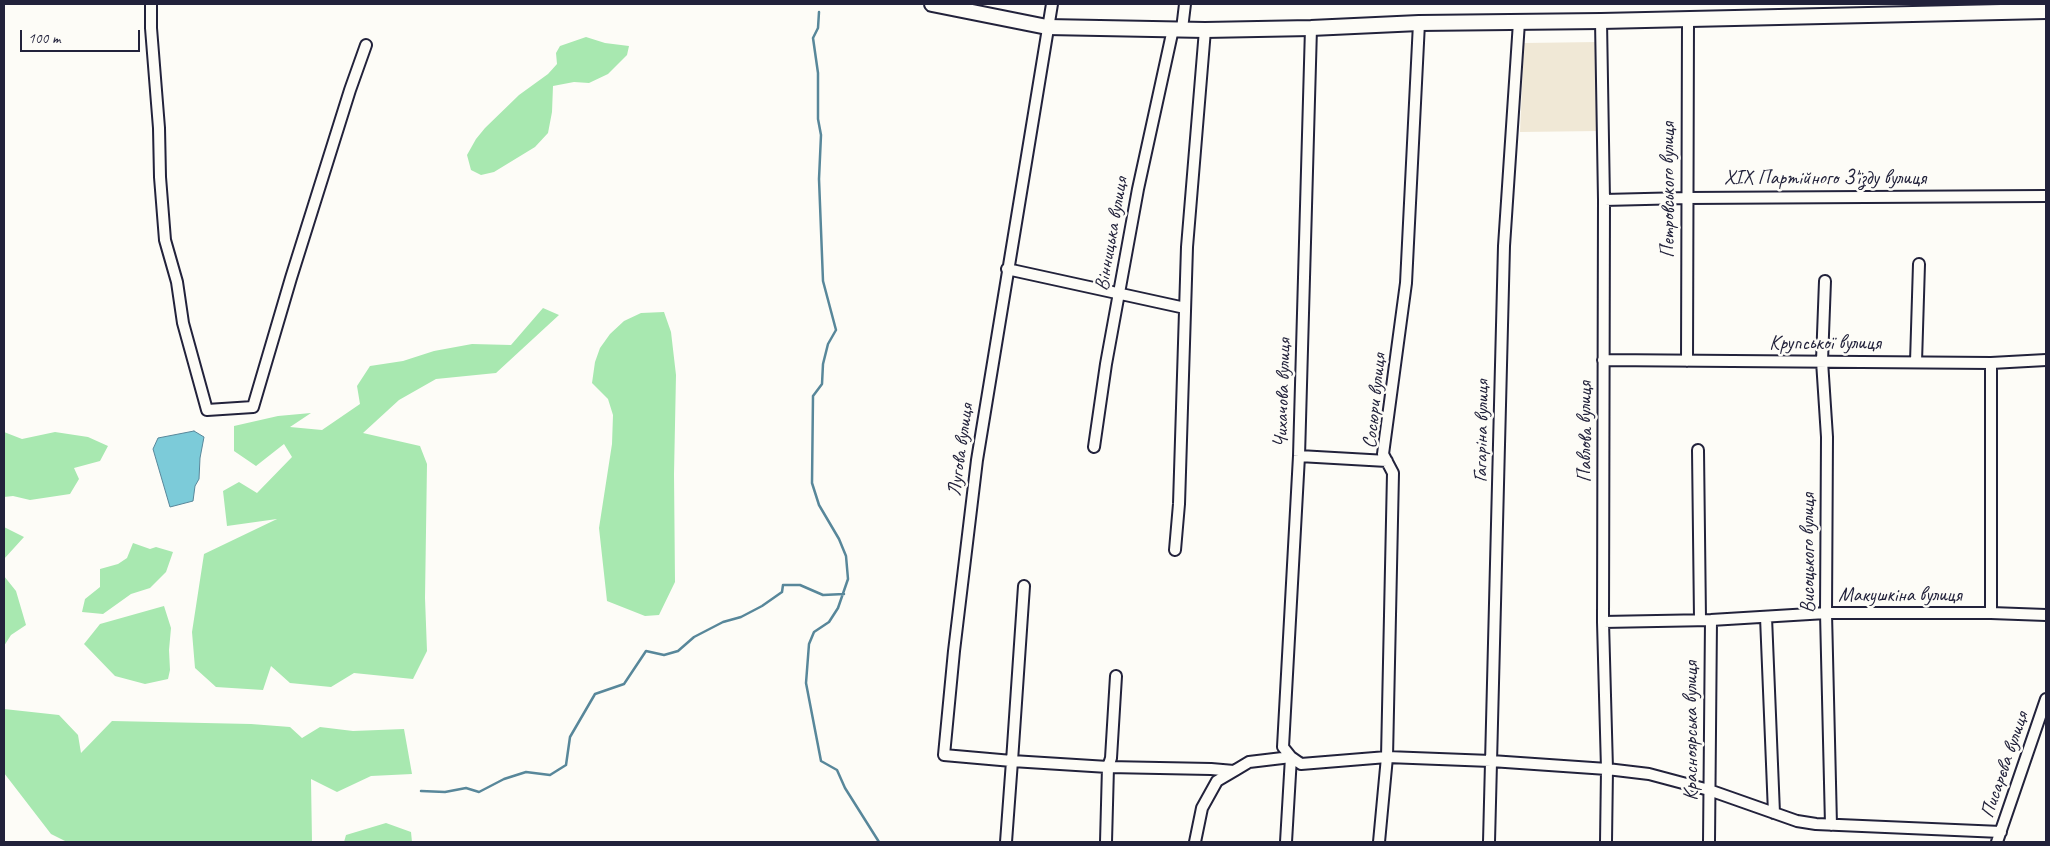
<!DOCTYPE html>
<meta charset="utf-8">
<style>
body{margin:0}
#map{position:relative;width:2050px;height:846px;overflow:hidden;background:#fdfcf7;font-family:Caveat,sans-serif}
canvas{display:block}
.frame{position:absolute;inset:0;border:5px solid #22223b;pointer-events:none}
.scale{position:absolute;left:20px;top:30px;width:120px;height:22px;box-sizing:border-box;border:2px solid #22223b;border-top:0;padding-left:6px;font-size:15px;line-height:18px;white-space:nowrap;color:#22223b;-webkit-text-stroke:4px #fdfcf7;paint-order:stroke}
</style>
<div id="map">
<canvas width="2050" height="846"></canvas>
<div class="frame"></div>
<div class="scale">100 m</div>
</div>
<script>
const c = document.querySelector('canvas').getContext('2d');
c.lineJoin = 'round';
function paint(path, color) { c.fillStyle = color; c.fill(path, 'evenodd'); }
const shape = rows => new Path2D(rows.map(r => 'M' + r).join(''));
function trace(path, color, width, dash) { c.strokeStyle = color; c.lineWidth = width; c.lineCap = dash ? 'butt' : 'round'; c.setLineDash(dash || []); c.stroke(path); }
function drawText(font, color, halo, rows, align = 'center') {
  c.font = font + ' Caveat,sans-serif'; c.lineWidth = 5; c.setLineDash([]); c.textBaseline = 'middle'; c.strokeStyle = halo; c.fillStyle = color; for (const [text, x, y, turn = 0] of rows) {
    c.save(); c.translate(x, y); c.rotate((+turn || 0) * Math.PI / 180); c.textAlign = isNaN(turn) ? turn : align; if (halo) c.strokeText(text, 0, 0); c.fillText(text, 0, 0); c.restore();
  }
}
paint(shape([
 [1598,42,1599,131,1520,132,1524,43]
]), '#f0e8d6');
paint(shape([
 [586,37,605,43,629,46,627,55,608,74,589,83,574,82,553,86,552,112,548,133,535,147,494,172,481,175,471,170,467,155,476,139,485,128,519,95,548,74,557,64,556,53,560,46],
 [543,308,559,315,496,373,436,379,399,400,363,433,420,446,427,464,425,598,427,651,413,679,354,673,331,687,290,683,271,666,263,690,216,687,195,668,192,632,204,554,277,519,227,526,223,491,239,482,257,493,292,457,284,444,256,466,234,451,234,426,278,416,311,413,290,427,322,430,360,404,357,386,370,366,403,361,434,351,472,344,511,345],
 [664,312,671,332,676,375,674,474,675,582,659,615,645,616,607,601,599,528,612,444,613,415,608,399,592,383,595,362,600,348,610,334,624,321,641,313],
 [4,432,22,439,55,432,88,437,108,446,100,461,74,468,79,479,70,494,30,500,13,496,4,497],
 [4,527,24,537,4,559],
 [133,543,150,549,156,547,173,552,166,572,150,588,131,594,103,614,82,612,85,599,100,587,100,569,118,564,127,558],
 [4,576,16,591,26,625,11,635,4,646],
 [164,606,171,628,169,650,170,670,168,679,145,684,115,676,84,644,100,624],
 [4,709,59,715,78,735,81,753,112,721,251,724,290,727,302,738,320,727,353,731,404,729,412,774,371,776,337,792,311,779,312,842,67,842,51,834,4,773],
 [386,823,411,832,412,842,344,842,346,835]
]), '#a8e8b0');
const water = shape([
 [194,431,204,437,200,458,199,479,195,486,193,501,170,507,153,449,158,438,194,431]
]);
paint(water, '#7ccbd9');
trace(water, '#58879a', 1);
trace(shape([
 [819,12,818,28,813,38,818,73,818,119,821,135,819,179,823,281,836,330,828,344,823,364,822,384,813,396,812,483,819,505,839,539,846,556,848,579,838,608,829,622,814,632,809,644,806,683,821,761,837,770,845,788,879,842],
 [421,791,445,792,466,788,479,792,504,779,526,772,550,775,566,765,570,737,595,694,624,684,646,651,664,655,678,651,694,637,723,622,741,617,762,606,782,592,783,585,800,585,823,595,844,594]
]), '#58879a', 2.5);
const minor = shape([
 [151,4,151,28,159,128,160,177,165,240,177,282,183,323,207,410,253,407,291,278,350,90,366,45],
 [1601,21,1604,200,1603,622,1607,769,1606,842],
 [1182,29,1185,4],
 [1604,200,1686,198,2046,196],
 [1007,269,1185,308],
 [1825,281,1822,361,1827,437,1826,613,1831,825],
 [1603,360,1991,363,2046,360],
 [1687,361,1688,19],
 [1916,362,1919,264],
 [1094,447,1106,364,1138,189,1173,29],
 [1698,450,1700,619],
 [1299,456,1387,461],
 [1175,550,1179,504,1187,247,1205,30],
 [1024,586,1012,761,1108,767,1211,769,1234,771,1249,762,1291,757,1301,764,1387,757,1491,761,1607,769,1649,774,1709,790,1797,821,1816,824,2001,832],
 [1991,613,1991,363],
 [1766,617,1774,813],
 [1603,622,1711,620,1826,613,1991,613,2046,615],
 [1006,842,1012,761,944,755,954,651,977,460,1052,4],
 [1106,842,1108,767,1111,758,1116,676],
 [1195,842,1202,808,1217,781,1234,771],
 [1286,842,1291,757,1283,747,1299,456,1311,28],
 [1379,842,1387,757,1393,473,1383,454,1406,283,1419,23],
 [1489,842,1504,246,1519,22],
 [1709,842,1711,620],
 [1997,842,2046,699]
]);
const secondary = shape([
 [932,4,1047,27,1205,30,1311,28,1419,23,1601,21,2046,11]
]);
trace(minor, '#22223b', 14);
trace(secondary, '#22223b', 18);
trace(minor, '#fdfcf7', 10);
trace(secondary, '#fdfcf7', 14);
drawText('20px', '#22223b', '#fdfcf7', [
 ["XIX Партійного З'їзду вулиця",1825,179],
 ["Петровського вулиця",1669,190,-90],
 ["Вінницька вулиця",1112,234,-80],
 ["Крупської вулиця",1825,344],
 ["Чихачова вулиця",1283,393,-88],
 ["Сосюри вулиця",1375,401,-84],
 ["Гагаріна вулиця",1482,431,-89],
 ["Павлова вулиця",1586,432,-90],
 ["Лугова вулиця",961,450,-82],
 ["Висоцького вулиця",1809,553,-90],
 ["Макушкіна вулиця",1900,596],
 ["Красноярська вулиця",1692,731,-90],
 ["Писарєва вулиця",2005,765,-71]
]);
</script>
